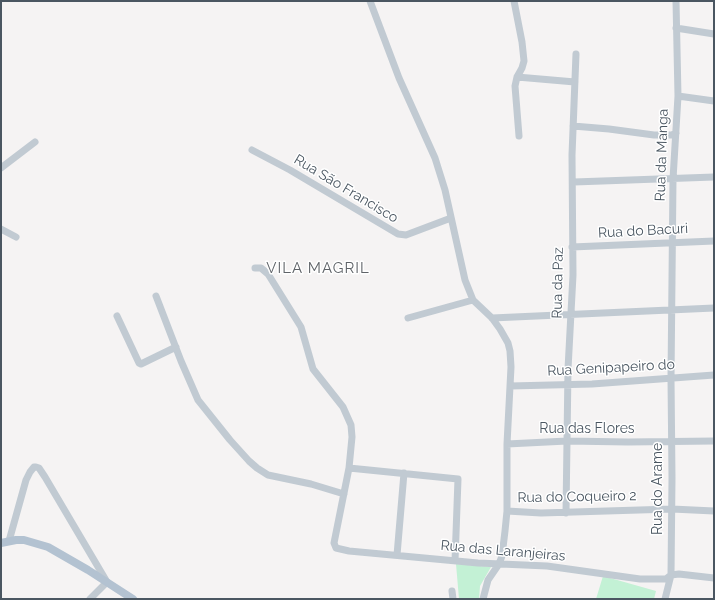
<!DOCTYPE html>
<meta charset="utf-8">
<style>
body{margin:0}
#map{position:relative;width:715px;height:600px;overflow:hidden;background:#f5f3f3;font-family:Raleway,sans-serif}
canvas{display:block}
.frame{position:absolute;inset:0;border:2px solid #4a5661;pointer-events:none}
</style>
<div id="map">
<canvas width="715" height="600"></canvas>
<div class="frame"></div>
</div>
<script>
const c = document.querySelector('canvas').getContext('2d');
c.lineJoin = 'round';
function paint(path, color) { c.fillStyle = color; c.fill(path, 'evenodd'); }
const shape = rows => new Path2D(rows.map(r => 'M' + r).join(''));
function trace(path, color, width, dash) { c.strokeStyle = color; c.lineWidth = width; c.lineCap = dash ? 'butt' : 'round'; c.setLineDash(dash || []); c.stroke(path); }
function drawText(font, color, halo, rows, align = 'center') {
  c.font = font + ' Raleway,sans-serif'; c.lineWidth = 3; c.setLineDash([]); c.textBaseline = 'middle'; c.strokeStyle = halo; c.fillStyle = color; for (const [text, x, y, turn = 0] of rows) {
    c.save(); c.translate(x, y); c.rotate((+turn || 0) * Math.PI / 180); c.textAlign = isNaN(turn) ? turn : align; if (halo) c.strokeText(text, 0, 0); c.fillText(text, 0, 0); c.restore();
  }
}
paint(shape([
 [456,564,491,567,480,586,479,599,459,599],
 [603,576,656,591,654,599,596,599]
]), '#c3f1d5');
trace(shape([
 [370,1,399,78,435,158,445,190,465,280,473,300,492,318,500,329,508,343,510,351,511,367,507,444,507,511,505,531,502,556,499,564,488,580,483,599],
 [514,1,522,42,524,61,522,68,517,77,515,86,519,136],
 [676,28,714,34],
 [517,77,575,82],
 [678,96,714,101],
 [573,126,609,129,654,135,672,135,676,133],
 [252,150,290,170,398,234,406,235,451,218],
 [1,168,35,142],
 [574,182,714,177],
 [1,229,16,237],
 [572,247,714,241],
 [255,268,261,268,268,274,301,327,313,369,343,407,351,425,352,437,349,468,334,543,336,548,349,551,478,563,547,566,640,579,666,579,671,575,679,574,714,578],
 [156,296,181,361,198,400,230,440,249,461,257,468,268,475,311,484,344,494],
 [117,316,139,363,141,364,176,347],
 [408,318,473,300],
 [492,318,714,308],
 [510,386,592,384,714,375],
 [507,444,567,441,628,442,714,441],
 [349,468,458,479,455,561],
 [507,511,541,513,672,509,714,511],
 [566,513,568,369,573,275,572,155,576,54],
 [9,541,26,480,30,472,34,467,36,467,39,468,45,477,107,582,90,599],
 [397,555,404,473],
 [452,591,453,599],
 [665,599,671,575,672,478,671,378,673,179,678,96,676,1]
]), '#c1cad2', 7);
trace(shape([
 [1,543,16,540,24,540,48,547,88,570,133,599]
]), '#b3c2d1', 8);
drawText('14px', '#4a5661', '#fff', [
 ["Rua da Manga",662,155,-88],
 ["Rua São Francisco",346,189,31],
 ["Rua do Bacuri",643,231,-3],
 ["Rua da Paz",558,283,-89],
 ["Rua Genipapeiro do",611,368,-3],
 ["Rua das Flores",587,429],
 ["Rua do Arame",658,489,-90],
 ["Rua do Coqueiro 2",577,497,-1],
 ["Rua das Laranjeiras",503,551,5]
]);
c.letterSpacing = '1px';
drawText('15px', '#5f6368', '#fff', [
 ["VILA MAGRIL",318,268]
]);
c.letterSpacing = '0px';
</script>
